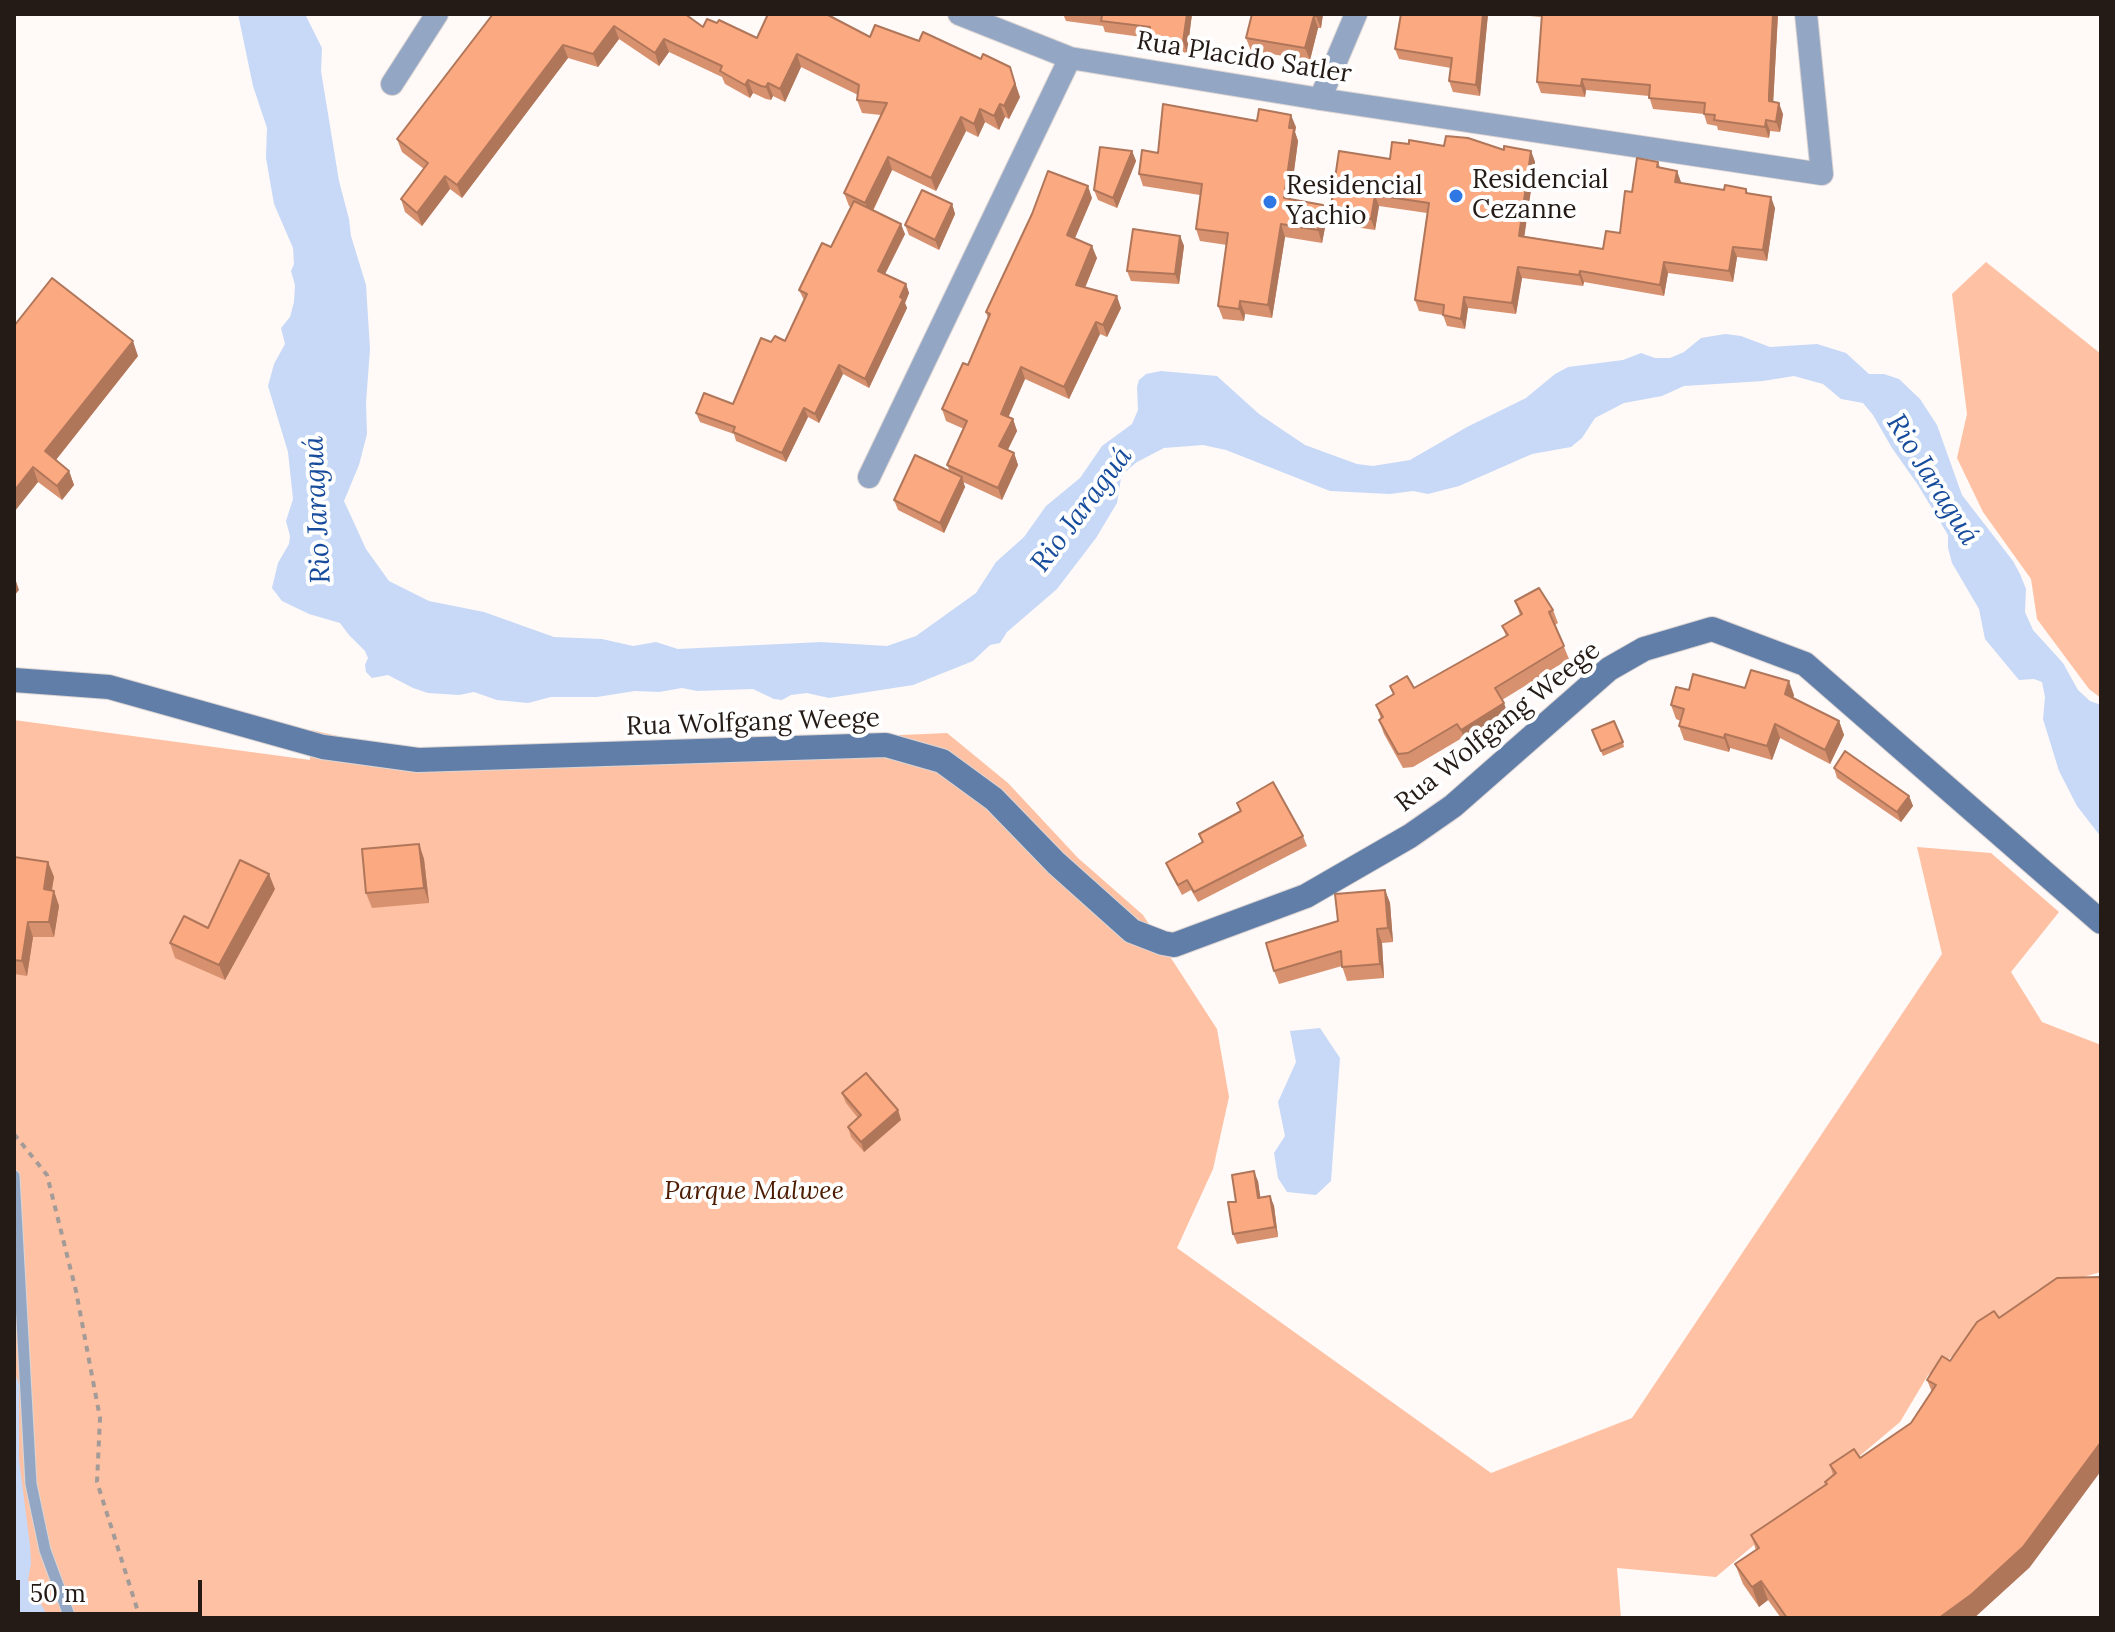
<!DOCTYPE html>
<meta charset="utf-8">
<style>
body{margin:0}
#map{position:relative;width:2115px;height:1632px;overflow:hidden;background:#fff9f7;font-family:Lora,serif}
canvas{display:block}
.frame{position:absolute;inset:0;border:16px solid #241a16;pointer-events:none}
.scale{position:absolute;left:16px;top:1580px;width:186px;height:36px;box-sizing:border-box;border:4px solid #241a16;border-top:0;padding-left:10px;font-size:24px;line-height:28px;white-space:nowrap;color:#241a16;-webkit-text-stroke:6px #fff;paint-order:stroke}
</style>
<div id="map">
<canvas width="2115" height="1632"></canvas>
<div class="frame"></div>
<div class="scale">50 m</div>
</div>
<script>
const c = document.querySelector('canvas').getContext('2d');
c.lineJoin = 'round';
function paint(path, color) { c.fillStyle = color; c.fill(path, 'evenodd'); }
const shape = rows => new Path2D(rows.map(r => 'M' + r).join(''));
function trace(path, color, width, dash) { c.strokeStyle = color; c.lineWidth = width; c.lineCap = dash ? 'butt' : 'round'; c.setLineDash(dash || []); c.stroke(path); }
function drawText(font, color, halo, rows, align = 'center') {
  c.font = font + ' Lora,serif'; c.lineWidth = 8; c.setLineDash([]); c.textBaseline = 'middle'; c.strokeStyle = halo; c.fillStyle = color; for (const [text, x, y, turn = 0] of rows) {
    c.save(); c.translate(x, y); c.rotate((+turn || 0) * Math.PI / 180); c.textAlign = isNaN(turn) ? turn : align; if (halo) c.strokeText(text, 0, 0); c.fillText(text, 0, 0); c.restore();
  }
}
paint(shape([
 [1986,262,2101,354,2101,698,2089,689,2037,619,2031,579,1983,512,1957,458,1967,414,1952,294],
 [14,720,310,760,311,730,428,756,947,733,1008,783,1078,858,1143,915,1217,1029,1229,1097,1213,1169,1177,1248,1491,1473,1632,1418,1942,954,1917,847,1991,853,2059,912,2011,972,2042,1022,2101,1045,2101,1272,2039,1289,1928,1375,1900,1422,1716,1577,1617,1568,1621,1618,14,1618]
]), '#fec1a3');
paint(shape([
 [238,14,305,14,322,48,321,71,339,181,349,219,351,236,366,285,370,349,366,403,367,434,359,465,344,501,366,549,389,581,429,601,484,612,554,637,602,639,633,646,656,642,678,649,821,642,887,646,916,636,976,593,996,562,1024,537,1046,506,1080,478,1102,446,1132,424,1138,410,1137,387,1139,380,1146,374,1161,371,1217,376,1259,414,1305,445,1357,464,1373,466,1410,460,1467,427,1526,398,1555,374,1568,367,1623,360,1641,353,1655,358,1670,358,1684,352,1701,338,1725,334,1741,336,1770,347,1817,344,1846,353,1869,374,1884,374,1899,379,1920,399,1937,425,1962,495,2013,561,2020,574,2026,589,2025,612,2033,630,2063,663,2078,690,2090,701,2101,705,2101,837,2077,806,2059,771,2043,719,2045,697,2042,682,2034,679,2019,680,1985,639,1979,609,1952,563,1948,548,1948,535,1918,485,1892,448,1873,415,1863,403,1841,399,1823,384,1794,376,1763,381,1684,386,1662,396,1624,403,1595,418,1582,438,1571,447,1532,454,1459,486,1428,494,1413,491,1390,494,1330,491,1226,450,1203,445,1164,448,1137,462,1125,472,1121,478,1117,503,1096,538,1057,589,1007,632,1000,643,990,645,973,661,913,685,829,698,807,693,791,695,782,700,774,699,753,689,697,691,682,688,659,692,635,691,597,697,551,697,528,703,497,700,474,692,459,695,428,693,413,688,388,675,372,678,366,672,365,665,368,658,365,651,349,635,340,623,309,614,282,601,272,588,278,563,289,544,290,536,286,521,293,499,288,452,268,386,274,364,285,344,281,328,290,317,294,302,295,285,291,271,294,264,293,248,274,204,266,158,267,128,253,86],
 [1320,1028,1340,1058,1331,1181,1316,1195,1287,1192,1278,1178,1274,1153,1285,1136,1278,1102,1296,1062,1290,1031],
 [14,1371,19,1384,19,1459,30,1545,31,1563,28,1581,49,1618,14,1618]
]), '#c7d9f6');
const lane = shape([
 [14,1176,31,1484,45,1550,70,1618]
]);
const street = shape([
 [959,14,1070,58],
 [392,84,437,14],
 [1320,99,1356,14],
 [869,477,1070,58,1320,99,1822,174,1806,14]
]);
const secondary = shape([
 [14,680,109,687,323,747,418,760,886,745,942,761,994,799,1056,863,1132,931,1163,943,1174,945,1306,896,1410,836,1453,806,1609,669,1644,649,1712,629,1805,664,2101,922]
]);
trace(lane, '#dcd5d3', 13);
trace(street, '#dcd5d3', 24);
trace(secondary, '#dcd5d3', 26);
trace(shape([
 [14,1134,47,1175,76,1291,100,1418,97,1482,140,1618]
]), '#a39b98', 4, [6, 6]);
trace(lane, '#93a7c5', 11);
trace(street, '#93a7c5', 22);
trace(secondary, '#617ea9', 24);
paint(shape([
 [493,14,703,27,757,38,870,37,1020,97,1009,119,1005,117,999,130,985,122,978,137,966,131,936,191,892,170,873,211,905,234,885,274,906,284,909,293,905,303,907,308,869,388,843,374,819,423,808,417,786,462,736,441,734,434,700,422,696,413,733,404,771,342,785,341,804,300,799,290,831,247,851,207,849,206,844,193,881,115,862,113,857,100,858,95,801,67,785,102,773,96,771,100,766,99,753,93,750,98,725,84,722,77,669,52,659,66,619,39,598,67,568,58,462,198,450,189,422,226,405,212,401,199,424,169,402,152,397,139],
 [1063,14,1192,14,1187,53,1153,48,1149,38,1105,32,1103,26,1066,21],
 [1252,14,1323,14,1321,28,1318,28,1310,60,1251,51,1246,38],
 [1488,14,1480,96,1453,92,1449,81,1451,68,1399,59,1395,49],
 [1506,14,1778,14,1773,102,1783,114,1780,132,1770,131,1769,138,1718,130,1717,126,1707,124,1704,114,1653,109,1649,96,1586,90,1585,97,1541,93,1537,82,1542,17],
 [1296,127,1295,132,1298,141,1290,199,1323,205,1327,217,1322,243,1285,237,1272,318,1245,314,1244,321,1223,319,1218,306,1227,245,1200,241,1196,229,1200,195,1143,186,1139,174,1158,153],
 [1409,144,1531,151,1535,162,1524,236,1603,249,1620,233,1632,192,1658,162,1660,167,1677,171,1681,183,1724,190,1746,189,1748,193,1775,208,1767,261,1737,257,1733,282,1668,273,1664,296,1584,282,1583,286,1522,278,1516,314,1468,308,1465,329,1447,326,1443,315,1419,311,1415,300,1427,213,1379,206,1375,230,1334,224,1330,213],
 [1132,151,1136,161,1117,208,1098,200,1094,190],
 [1092,198,1075,238,1097,258,1085,288,1121,308,1107,337,1100,334,1069,399,1025,379,1008,417,1013,419,1017,431,1007,450,1014,453,1018,465,1002,500,963,482,965,487,944,533,898,510,894,500,950,472,947,465,964,429,946,421,942,409,968,365,988,318,986,312],
 [952,204,955,214,939,250,909,235,905,225],
 [1180,236,1184,246,1179,284,1131,281,1127,271],
 [14,326,138,356,56,460,69,471,74,485,62,500,38,482,14,512],
 [1515,601,1553,610,1558,623,1555,625,1569,659,1502,700,1509,717,1466,744,1462,738,1413,767,1403,768,1384,734,1379,720,1381,719,1376,705,1393,694,1390,686,1414,688,1506,636,1502,626,1520,615],
 [1745,688,1794,695,1793,698,1839,721,1844,735,1830,764,1780,738,1772,760,1730,748,1729,752,1684,740,1679,726,1681,721,1676,719,1671,705,1689,690],
 [1592,730,1623,742,1624,747,1603,756],
 [1834,768,1909,796,1913,806,1901,822,1837,778],
 [1237,803,1303,836,1307,846,1198,902,1191,890,1182,895,1170,873,1166,863,1202,842,1199,834,1240,811],
 [419,844,424,859,429,903,372,908,366,893],
 [14,857,48,862,54,877,52,891,54,891,59,906,54,937,33,937,27,976,14,974],
 [275,889,225,980,175,958,170,943,208,928],
 [1385,890,1390,903,1393,942,1382,943,1384,978,1347,981,1342,966,1279,984,1274,971,1338,921],
 [842,1093,898,1110,901,1120,864,1152,851,1137,848,1127,858,1118,846,1103],
 [1258,1181,1260,1198,1270,1196,1274,1206,1278,1237,1237,1244,1233,1234,1236,1202],
 [1942,1356,2030,1567,1974,1618,1781,1618,1768,1600,1759,1607,1743,1584,1735,1564,1756,1550,1751,1535,1826,1484,1825,1482,1833,1475,1830,1465,1860,1458,1911,1423,1932,1392,1927,1380]
]), '#d8916f');
paint(shape([
 [1187,14,1192,14,1187,53,1183,42],
 [1317,14,1323,14,1321,28,1316,16],
 [1483,14,1488,14,1480,96,1476,85],
 [1773,14,1778,14,1773,106,1769,101,1769,95],
 [1314,16,1318,28,1310,60,1305,48],
 [614,26,619,39,598,67,593,54],
 [664,39,669,52,659,66,655,53],
 [563,45,568,58,462,198,457,185],
 [797,54,801,67,785,102,780,89],
 [1010,67,1020,97,1009,119,1004,106],
 [1582,79,1586,90,1585,97,1581,86],
 [748,80,753,93,750,98,745,85],
 [768,83,773,96,771,100,766,87],
 [1779,103,1783,114,1780,132,1776,122],
 [1000,104,1005,117,999,130,994,116],
 [980,109,985,122,978,137,974,124],
 [1291,115,1296,127,1295,132,1298,141,1289,210,1284,198],
 [961,117,966,131,936,191,931,178],
 [1766,120,1770,131,1769,138,1765,127],
 [1132,151,1136,161,1117,208,1113,198],
 [1531,151,1535,162,1523,246,1519,236],
 [888,157,892,170,870,216,865,203],
 [1677,171,1681,182,1679,193,1675,182],
 [445,176,450,189,422,226,417,213],
 [1088,186,1092,198,1071,247,1067,235],
 [1375,195,1379,206,1375,230,1371,219],
 [1771,197,1775,208,1767,261,1763,250],
 [952,204,955,214,939,250,935,240],
 [1323,205,1327,217,1322,243,1318,230],
 [901,224,905,234,882,280,878,271],
 [1281,224,1285,237,1272,318,1268,305],
 [1180,236,1184,246,1179,284,1175,274],
 [1092,246,1097,258,1081,297,1076,285],
 [1733,247,1737,257,1733,282,1729,271],
 [1664,262,1668,273,1664,296,1660,285],
 [1518,267,1522,278,1516,314,1512,303],
 [1580,271,1584,282,1583,286,1579,275],
 [906,284,909,293,905,303,907,308,869,388,865,379],
 [1117,296,1121,308,1107,337,1103,325],
 [1464,297,1468,308,1465,329,1461,319],
 [1240,301,1245,314,1244,321,1239,309],
 [1096,322,1100,334,1069,399,1064,387],
 [133,341,138,356,51,466,45,451],
 [839,365,843,374,819,423,815,414],
 [1021,367,1025,379,1005,425,1001,414],
 [804,408,808,417,786,462,782,453],
 [1013,419,1017,431,1004,458,999,446],
 [1014,453,1018,465,1002,500,998,488],
 [33,467,38,482,14,512,14,491],
 [69,471,74,485,62,500,57,486],
 [962,477,965,487,944,533,940,523],
 [14,575,19,590,14,596],
 [1789,681,1794,695,1790,708,1785,694],
 [1504,703,1509,717,1466,744,1461,730],
 [1839,721,1844,735,1830,764,1825,750],
 [1775,724,1780,738,1772,760,1767,746],
 [1725,734,1730,748,1729,752,1724,738],
 [1909,796,1913,806,1901,822,1897,812],
 [419,844,424,859,429,903,424,888],
 [48,862,54,877,49,904,44,889],
 [269,874,275,889,225,980,219,965],
 [1385,890,1390,903,1393,942,1388,928],
 [54,891,59,906,54,937,49,922],
 [28,922,33,937,27,976,22,961],
 [1377,929,1382,943,1384,978,1380,964],
 [898,1110,901,1120,864,1152,861,1142],
 [1254,1171,1258,1181,1262,1208,1258,1198],
 [1270,1196,1274,1206,1278,1237,1275,1227],
 [2101,1442,2101,1471,2030,1567,1974,1618,1939,1618],
 [1761,1581,1768,1600,1759,1607,1752,1587]
]), '#b0765a');
const building = shape([
 [493,14,685,14,703,27,707,19,717,23,719,20,757,38,768,14,826,14,870,37,875,25,919,41,923,32,981,59,983,54,1010,67,1015,84,1004,106,1000,104,994,116,980,109,974,124,961,117,931,178,888,157,865,203,844,193,887,103,857,100,859,85,797,54,780,89,768,83,766,87,761,86,748,80,745,85,720,71,722,66,664,39,655,53,614,26,593,54,563,45,457,185,445,176,417,213,401,199,428,163,397,139,493,14],
 [1093,14,1187,14,1183,42,1149,37,1150,27,1101,21,1102,15,1093,14],
 [1252,14,1317,14,1316,16,1314,16,1305,48,1246,38,1252,14],
 [1401,14,1483,14,1476,85,1449,81,1452,58,1395,49,1401,14],
 [1542,14,1773,14,1769,95,1769,101,1779,103,1776,122,1766,120,1765,127,1714,120,1715,115,1704,114,1705,103,1649,98,1650,85,1582,79,1581,86,1537,82,1542,14],
 [1163,104,1257,121,1259,109,1291,115,1289,128,1294,128,1284,198,1323,205,1318,230,1281,224,1268,305,1240,301,1239,309,1218,306,1228,233,1196,229,1202,184,1139,174,1142,150,1158,153,1163,104],
 [1446,136,1468,138,1504,150,1504,146,1531,151,1519,236,1603,249,1606,231,1620,233,1625,191,1632,192,1637,158,1658,162,1657,167,1677,171,1675,182,1724,190,1725,185,1746,189,1746,193,1771,197,1763,250,1733,247,1729,271,1664,262,1660,285,1580,271,1579,275,1518,267,1512,303,1464,297,1461,319,1443,315,1444,305,1415,300,1429,203,1375,195,1371,219,1330,213,1339,151,1390,159,1392,142,1409,144,1409,140,1444,146,1446,136],
 [1100,147,1132,151,1113,198,1094,190,1100,147],
 [1048,171,1088,186,1067,235,1092,246,1076,285,1117,296,1103,325,1096,322,1064,387,1021,367,1001,414,1013,419,999,446,1014,453,998,488,947,465,967,421,942,409,963,363,968,365,990,314,986,312,1032,214,1048,171],
 [922,190,952,204,935,240,905,225,922,190],
 [854,201,901,224,878,271,906,284,900,297,903,299,865,379,839,365,815,414,804,408,782,453,733,432,735,427,696,413,704,393,733,404,761,338,771,342,775,336,785,341,807,294,799,290,822,243,831,247,854,201],
 [1133,229,1180,236,1175,274,1127,271,1133,229],
 [52,278,133,341,45,451,69,471,57,486,33,467,14,491,14,326,52,278],
 [915,455,962,477,940,523,894,500,915,455],
 [1539,588,1553,610,1549,612,1564,646,1495,688,1504,703,1461,730,1457,724,1408,753,1398,754,1379,720,1383,717,1376,705,1394,694,1390,686,1407,676,1414,688,1508,635,1502,626,1522,614,1515,601,1539,588],
 [1751,670,1789,681,1785,694,1839,721,1825,750,1775,724,1767,746,1725,734,1724,738,1679,726,1684,709,1671,705,1676,687,1689,690,1693,674,1745,688,1751,670],
 [1614,721,1623,742,1601,751,1592,730,1614,721],
 [1845,751,1909,796,1897,812,1834,768,1845,751],
 [1273,782,1303,836,1194,892,1187,880,1178,885,1166,863,1203,842,1199,834,1241,811,1237,803,1273,782],
 [419,844,424,888,366,893,362,849,419,844],
 [14,857,48,862,44,889,54,891,49,922,28,922,22,961,14,960,14,857],
 [240,860,269,874,219,965,170,943,184,916,208,928,240,860],
 [1385,890,1388,928,1377,929,1380,964,1342,967,1341,951,1274,971,1266,943,1338,921,1335,894,1385,890],
 [866,1073,898,1110,861,1142,848,1127,861,1115,842,1093,866,1073],
 [1254,1171,1258,1198,1270,1196,1275,1227,1233,1234,1228,1202,1236,1202,1232,1175,1254,1171],
 [2101,1277,2101,1442,2023,1547,1972,1594,1939,1618,1787,1618,1761,1581,1752,1587,1735,1564,1759,1548,1751,1535,1827,1484,1825,1482,1836,1473,1830,1465,1854,1449,1860,1458,1911,1423,1936,1385,1927,1380,1942,1356,1950,1361,1977,1322,1994,1311,1999,1318,2057,1278,2101,1277]
]);
paint(building, '#fba981');
trace(building, '#b0765a', 2);
for (const [x, y, r, color] of [
 [1456,196,8,"#2f77e3"],
 [1270,202,8,"#2f77e3"]
]) { const dot = new Path2D(); dot.arc(x, y, r, 0, 2 * Math.PI); c.fillStyle = color; c.fill(dot); trace(dot, '#fff', 3); }
drawText('26px', '#241a16', '#fff', [
 ["Rua Placido Satler",1244,58,9],
 ["Rua Wolfgang Weege",753,723,-2],
 ["Rua Wolfgang Weege",1498,727,-39]
]);
drawText('26px', '#241a16', '#fff', [
 ["Residencial",1472,181],
 ["Cezanne",1472,211],
 ["Residencial",1286,187],
 ["Yachio",1286,217]
], 'left');
drawText('italic 26px', '#4c1b00', '#fff', [
 ["Parque Malwee",754,1192]
]);
drawText('italic 28px', '#164c9b', '#fff', [
 ["Rio Jaraguá",1932,480,58],
 ["Rio Jaraguá",318,510,-93],
 ["Rio Jaraguá",1082,510,-53]
]);
</script>
